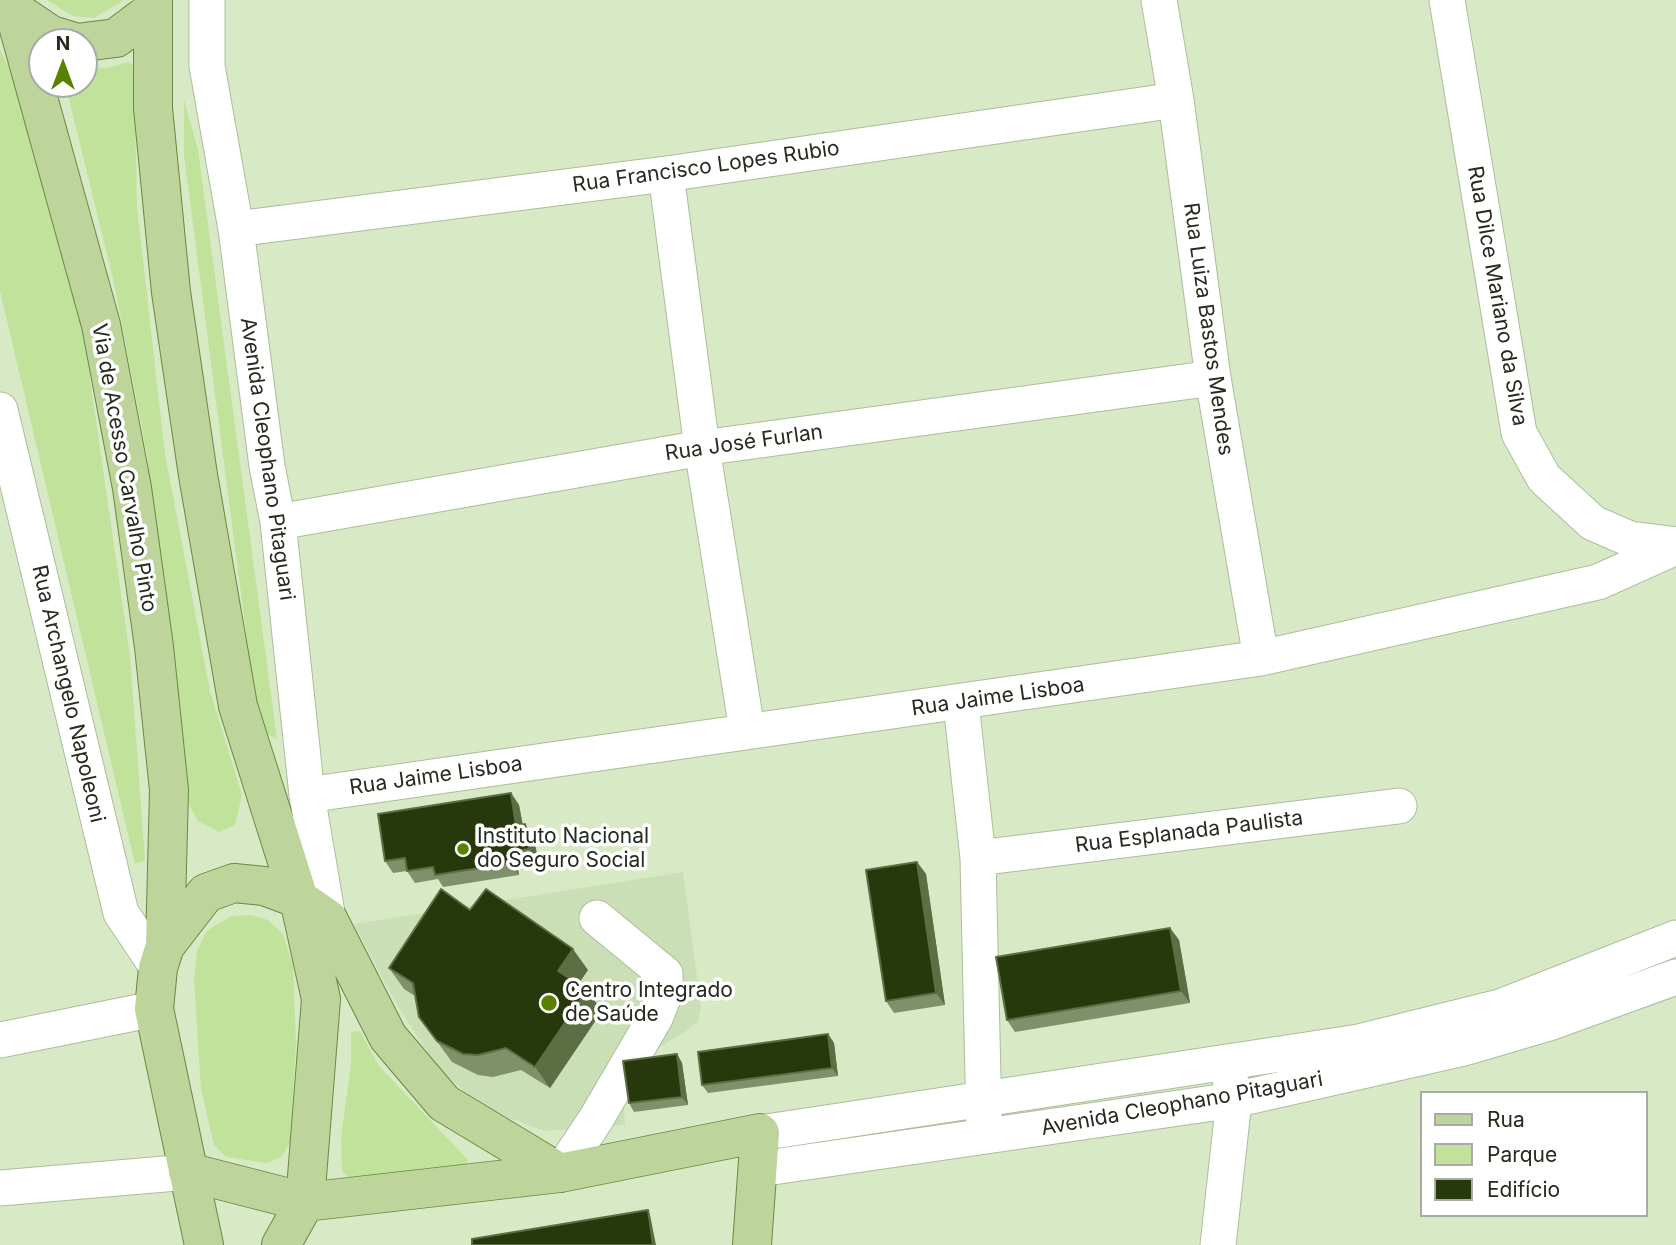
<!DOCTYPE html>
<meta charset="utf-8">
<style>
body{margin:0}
#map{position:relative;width:1676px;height:1245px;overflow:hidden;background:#d8e9c6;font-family:Inter,sans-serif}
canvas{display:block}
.legend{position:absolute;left:1420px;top:1091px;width:228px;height:126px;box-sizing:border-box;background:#fff;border:2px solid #a8aaa5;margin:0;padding:9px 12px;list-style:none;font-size:21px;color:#252b1e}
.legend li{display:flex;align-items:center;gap:14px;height:35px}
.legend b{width:35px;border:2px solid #a8aaa5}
.north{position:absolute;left:28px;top:28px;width:70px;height:70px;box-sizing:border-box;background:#fff;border:2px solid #a8aaa5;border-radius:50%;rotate:0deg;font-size:19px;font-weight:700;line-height:28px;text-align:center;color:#252b1e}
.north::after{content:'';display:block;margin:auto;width:24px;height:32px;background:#598101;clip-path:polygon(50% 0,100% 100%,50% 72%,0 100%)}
</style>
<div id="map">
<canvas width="1676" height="1245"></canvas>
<ul class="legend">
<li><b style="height:9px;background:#bdd59b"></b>Rua</li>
<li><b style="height:19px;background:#c1e29a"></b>Parque</li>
<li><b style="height:19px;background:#28380d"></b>Edifício</li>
</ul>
<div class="north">N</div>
</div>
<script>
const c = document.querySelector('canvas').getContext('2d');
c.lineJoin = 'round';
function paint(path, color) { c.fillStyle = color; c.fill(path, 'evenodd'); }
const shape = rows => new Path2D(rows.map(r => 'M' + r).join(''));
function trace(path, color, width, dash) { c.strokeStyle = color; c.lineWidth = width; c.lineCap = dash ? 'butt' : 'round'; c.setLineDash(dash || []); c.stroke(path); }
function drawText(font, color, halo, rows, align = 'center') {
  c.font = font + ' Inter,sans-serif'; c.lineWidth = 7; c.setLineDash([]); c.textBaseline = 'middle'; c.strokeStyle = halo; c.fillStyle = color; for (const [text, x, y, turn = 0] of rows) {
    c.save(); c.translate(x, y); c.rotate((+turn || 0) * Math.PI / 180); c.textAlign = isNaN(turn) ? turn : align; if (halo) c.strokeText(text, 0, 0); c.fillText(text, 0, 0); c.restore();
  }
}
paint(shape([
 [683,872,701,1007,698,1021,685,1032,628,1065,622,1074,625,1125,545,1131,503,1116,465,1092,440,1069,422,1044,393,998,354,924]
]), '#cbdfb6');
paint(shape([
 [47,0,124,0,94,18,72,16],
 [0,49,18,88,82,324,130,656,145,860,135,864,0,291],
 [128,62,134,66,137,207,165,454,210,691,242,795,235,825,219,832,198,821,186,799,162,570,147,455,114,283,66,87,67,84,84,84,84,68,107,68],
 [184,100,198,150,277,739,264,733,254,694,184,155],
 [251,915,268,920,283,934,293,966,296,1044,290,1143,281,1157,267,1163,226,1157,214,1145,201,1089,194,980,197,951,206,932,217,924,232,916],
 [360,1031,379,1066,468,1160,466,1169,353,1182,342,1171,341,1137,351,1066,351,1032]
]), '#c1e29a');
const minor = shape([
 [207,0,207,66,236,229,267,466,278,522,307,795,328,919],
 [1159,0,1176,100,1213,378,1261,658],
 [1447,0,1519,433,1544,478,1593,523,1630,539,1676,545],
 [666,174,702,448,747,730],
 [236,229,666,174,1176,100],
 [0,410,121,913,158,968],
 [278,522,702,448,1213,378],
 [961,703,978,858,984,1122],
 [307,795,1261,658,1598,582,1676,547],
 [978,858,1399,806],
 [0,1040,154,1009],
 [760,1133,1359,1042,1500,1007,1676,938],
 [759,1169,1234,1100,1464,1048,1549,1023,1676,977],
 [560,1173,596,1119,655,1018,665,993,665,974,597,918],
 [0,1188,188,1172],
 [1218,1245,1234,1100,1230,1078]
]);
const major = shape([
 [11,0,101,325,132,488,154,647,169,790,165,946],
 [153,0,153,108,171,292,198,475,238,706,299,899,321,999,305,1202,281,1245],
 [14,10,51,35,74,42],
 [84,42,116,38,153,10],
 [188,1172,305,1202,560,1173,760,1133,752,1245],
 [204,1245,154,1009,158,968,165,946,206,893,234,883,264,886,299,899,328,919,388,1037,444,1103,560,1173]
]);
trace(minor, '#adbd9c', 37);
trace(major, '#6b8744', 40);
trace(minor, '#fff', 35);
trace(major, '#bdd59b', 38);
paint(shape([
 [511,793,519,805,523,825,525,824,534,837,538,861,517,864,519,875,443,887,438,879,415,883,407,871,393,873,385,861],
 [917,862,926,874,945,1005,894,1013,886,1001],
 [470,910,588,970,578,984,602,1011,550,1088,521,1070,493,1077,478,1075,452,1062,419,1017,415,996,404,989,389,968],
 [1170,928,1179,940,1190,1003,1015,1032,1007,1020],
 [828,1034,834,1043,838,1076,708,1093,702,1085],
 [677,1054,682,1063,688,1105,634,1112,629,1103]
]), '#80906a');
paint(shape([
 [511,793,519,805,525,838,516,826],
 [525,824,534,837,538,861,529,849],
 [509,852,517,864,519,875,511,863],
 [917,862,926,874,945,1005,936,993],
 [1170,928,1179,940,1190,1003,1181,991],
 [573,949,588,970,573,992,558,971],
 [587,990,602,1011,550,1088,535,1067],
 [828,1034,834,1043,838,1076,832,1068],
 [677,1054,682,1063,688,1105,682,1097],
 [648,1210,650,1215,656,1245,653,1245]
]), '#5d6d44');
const building = shape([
 [511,793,516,826,525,824,529,849,509,852,511,863,435,875,433,867,407,871,405,858,385,861,378,814,511,793],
 [917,862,936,993,886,1001,866,870,917,862],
 [441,889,470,910,486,889,573,949,558,971,587,990,535,1067,506,1048,478,1055,463,1054,437,1041,419,1017,413,983,389,968,441,889],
 [1170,928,1181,991,1007,1020,996,957,1170,928],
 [828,1034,832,1068,702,1085,698,1052,828,1034],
 [677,1054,682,1097,629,1103,623,1061,677,1054],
 [648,1210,653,1245,472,1245,472,1239,648,1210]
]);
paint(building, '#28380d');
trace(building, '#5d6d44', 2);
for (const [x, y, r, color] of [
 [463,849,7,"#598101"],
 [549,1003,9,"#598101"]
]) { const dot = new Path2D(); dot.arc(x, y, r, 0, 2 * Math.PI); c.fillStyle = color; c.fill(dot); trace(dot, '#fff', 2.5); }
drawText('21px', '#252b1e', '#fff', [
 ["Rua Francisco Lopes Rubio",706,167,-8],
 ["Rua Dilce Mariano da Silva",1497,296,80],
 ["Rua Luiza Bastos Mendes",1208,329,82],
 ["Rua José Furlan",744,443,-8],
 ["Avenida Cleophano Pitaguari",267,459,82],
 ["Via de Acesso Carvalho Pinto",124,468,80],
 ["Rua Archangelo Napoleoni",68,694,77],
 ["Rua Jaime Lisboa",998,697,-8],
 ["Rua Jaime Lisboa",436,776,-8],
 ["Rua Esplanada Paulista",1189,832,-7],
 ["Avenida Cleophano Pitaguari",1182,1104,-10]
]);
drawText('21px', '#252b1e', '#fff', [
 ["Instituto Nacional",477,837],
 ["do Seguro Social",477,861],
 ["Centro Integrado",565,991],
 ["de Saúde",565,1015]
], 'left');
</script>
